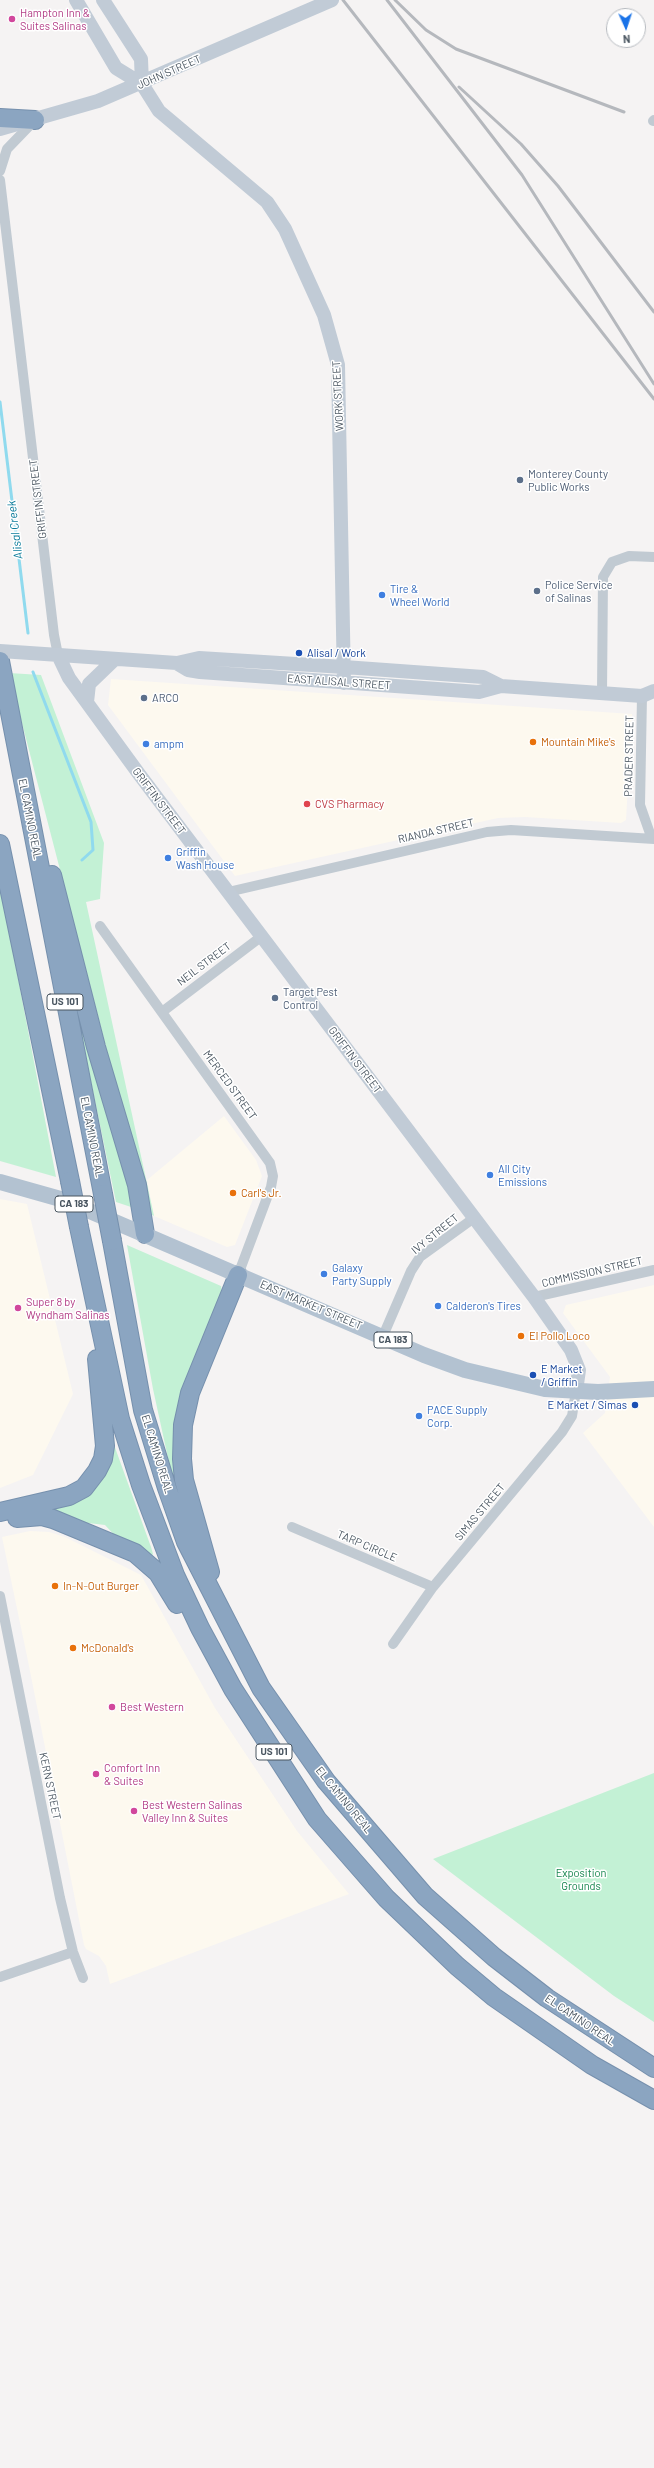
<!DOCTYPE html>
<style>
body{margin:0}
#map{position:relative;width:654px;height:2468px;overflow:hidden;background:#f5f3f3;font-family:Barlow,sans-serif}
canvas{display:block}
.north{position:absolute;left:606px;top:8px;width:40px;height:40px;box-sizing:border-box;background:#fff;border:1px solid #b7bbc0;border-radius:50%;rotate:177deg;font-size:11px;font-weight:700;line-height:16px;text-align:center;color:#4a5661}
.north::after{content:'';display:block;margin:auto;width:14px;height:18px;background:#1a73e8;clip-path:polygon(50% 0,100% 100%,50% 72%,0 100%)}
</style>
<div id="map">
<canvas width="654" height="2468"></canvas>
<div class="north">N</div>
</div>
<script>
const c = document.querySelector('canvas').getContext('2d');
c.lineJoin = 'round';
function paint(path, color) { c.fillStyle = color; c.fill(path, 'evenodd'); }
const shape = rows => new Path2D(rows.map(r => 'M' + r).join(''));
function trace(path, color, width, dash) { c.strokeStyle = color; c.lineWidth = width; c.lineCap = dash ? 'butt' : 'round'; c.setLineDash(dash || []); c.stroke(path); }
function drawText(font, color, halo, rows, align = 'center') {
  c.font = font + ' Barlow,sans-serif'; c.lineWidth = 3; c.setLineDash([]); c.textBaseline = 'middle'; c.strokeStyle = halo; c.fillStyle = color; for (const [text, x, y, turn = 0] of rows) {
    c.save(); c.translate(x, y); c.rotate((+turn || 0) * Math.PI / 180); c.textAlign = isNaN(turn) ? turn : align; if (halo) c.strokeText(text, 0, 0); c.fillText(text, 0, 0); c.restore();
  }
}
paint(shape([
 [111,679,632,714,626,820,621,823,525,817,498,818,235,876,108,705],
 [224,1116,256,1160,262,1176,235,1245,227,1247,154,1216,147,1180],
 [0,1199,27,1204,73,1394,33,1475,0,1488],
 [654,1285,654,1527,583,1433,605,1413,610,1377,563,1313,566,1305],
 [30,1531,49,1532,65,1537,141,1575,215,1708,297,1831,349,1894,110,1984,106,1966,99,1956,86,1949,84,1945,28,1661,2,1537]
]), '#fdf9ef');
paint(shape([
 [9,673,41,675,104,843,100,899,86,902,154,1216,149,1213],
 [0,884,56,1177,0,1161],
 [79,998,132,1198,131,1207,116,1202,74,1000],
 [127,1245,221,1286,222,1292,189,1372,182,1398,181,1479,173,1481,153,1389],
 [113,1442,151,1547,153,1554,150,1558,119,1540,105,1525,71,1521,51,1511,51,1508,70,1505],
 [654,1773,654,2022,614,1996,433,1859]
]), '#c3f1d5');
trace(shape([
 [0,402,28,633],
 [33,672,91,822,93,850,82,860]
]), '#90daee', 3);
const highway = shape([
 [0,118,35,120],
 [0,661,103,1194],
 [0,844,70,1181],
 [52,875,96,1047,137,1185,145,1234],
 [79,1227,120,1419,141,1485,175,1575,200,1628,233,1689,317,1819,386,1898,457,1966,494,1997,592,2065,654,2100],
 [112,1241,143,1410,167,1488,186,1542,261,1688,326,1781,425,1896,494,1957,547,1998,654,2068],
 [0,1512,69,1496,84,1488,97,1471,103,1459,105,1446,97,1359],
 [17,1518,42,1516,53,1519,135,1553,158,1573,177,1604],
 [210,1572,184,1480,182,1459,183,1425,190,1393,238,1275]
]);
trace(highway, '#7690ad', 20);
trace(shape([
 [653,121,654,120],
 [0,171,7,149,35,120],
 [0,180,54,635,58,655],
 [602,693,603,577,612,562,629,556,654,557],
 [642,696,640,805,652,839],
 [228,892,487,832,511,830,654,839],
 [100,926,270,1163,273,1176,271,1187,238,1275],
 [162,1012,262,936],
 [534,1297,654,1270],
 [383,1336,411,1271,420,1257,474,1218],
 [292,1527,433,1587],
 [0,1596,60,1898,73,1952,83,1978],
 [393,1644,433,1587,562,1432,572,1416,576,1391],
 [0,1977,73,1952]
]), '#c1cad2', 10);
trace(shape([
 [76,0,116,68,142,84,159,111,267,202,285,229,324,315,338,365,344,683],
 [103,0,141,59,142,84],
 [0,129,98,101,332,0],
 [0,651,177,663,199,658,344,667,483,677,501,686],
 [58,655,69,678,139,774,534,1297,571,1350,579,1370,576,1391],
 [178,664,188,670,200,672,479,692,501,686,642,696,654,691],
 [87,702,89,684,115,659]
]), '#c1cbd6', 14);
trace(shape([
 [0,1182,64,1200,424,1355,465,1370,545,1389,598,1392,654,1389]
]), '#b3c2d1', 16);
trace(highway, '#8ba5c1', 18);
trace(shape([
 [343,0,654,399],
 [387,0,522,175,654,384],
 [395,0,426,30,456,49,624,112],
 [459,87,521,144,558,186,654,312]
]), '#b5b8bd', 3);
const highwayBridge = shape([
 [70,1181,79,1227],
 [103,1194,112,1241]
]);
trace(highwayBridge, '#7690ad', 20, []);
trace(highwayBridge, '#8ba5c1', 18);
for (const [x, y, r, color] of [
 [12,19,4,"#d1479c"],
 [520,480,4,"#5c6f8a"],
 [537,591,4,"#5c6f8a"],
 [382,595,4,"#3f7fe0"],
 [299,653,4,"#1a4fb4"],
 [144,698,4,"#5c6f8a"],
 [533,742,4,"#e8710a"],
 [146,744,4,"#3f7fe0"],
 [307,804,4,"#e0444e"],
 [168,858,4,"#3f7fe0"],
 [275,998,4,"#5c6f8a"],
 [490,1175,4,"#3f7fe0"],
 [233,1193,4,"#e8710a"],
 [324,1274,4,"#3f7fe0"],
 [438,1306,4,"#3f7fe0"],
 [18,1308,4,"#d1479c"],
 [521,1336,4,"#e8710a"],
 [533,1375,4,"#1a4fb4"],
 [635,1405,4,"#1a4fb4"],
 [419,1416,4,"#3f7fe0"],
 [55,1586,4,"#e8710a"],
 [73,1648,4,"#e8710a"],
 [112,1707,4,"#d1479c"],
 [96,1774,4,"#d1479c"],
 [134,1811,4,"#d1479c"]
]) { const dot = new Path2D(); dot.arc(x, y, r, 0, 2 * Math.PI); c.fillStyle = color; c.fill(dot); trace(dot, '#fff', 1.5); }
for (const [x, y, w] of [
 [65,1002,36],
 [74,1204,38],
 [393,1340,38],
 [274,1752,36]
]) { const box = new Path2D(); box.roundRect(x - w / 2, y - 8, w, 16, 3); c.fillStyle = '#fff'; c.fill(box); trace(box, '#4a5661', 1); }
drawText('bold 10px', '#4a5661', null, [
 ["US 101",65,1002],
 ["CA 183",74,1204],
 ["CA 183",393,1340],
 ["US 101",274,1752]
]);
drawText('11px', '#b23c85', '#fff', [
 ["Hampton Inn &",20,13],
 ["Suites Salinas",20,26],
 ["Super 8 by",26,1302],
 ["Wyndham Salinas",26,1315],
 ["Best Western",120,1707],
 ["Comfort Inn",104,1768],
 ["& Suites",104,1781],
 ["Best Western Salinas",142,1805],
 ["Valley Inn & Suites",142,1818]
], 'left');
drawText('11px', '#4a5661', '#fff', [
 ["JOHN STREET",169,72,-24],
 ["WORK STREET",338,396,-93],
 ["GRIFFIN STREET",38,499,-97],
 ["EAST ALISAL STREET",339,682,4],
 ["PRADER STREET",629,756,-89],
 ["GRIFFIN STREET",159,801,53],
 ["EL CAMINO REAL",30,819,79],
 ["RIANDA STREET",436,831,-13],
 ["NEIL STREET",204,964,-37],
 ["GRIFFIN STREET",355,1060,53],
 ["MERCED STREET",230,1085,54],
 ["EL CAMINO REAL",92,1137,79],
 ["IVY STREET",435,1234,-39],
 ["COMMISSION STREET",592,1272,-13],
 ["EAST MARKET STREET",311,1305,23],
 ["EL CAMINO REAL",157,1454,73],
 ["SIMAS STREET",480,1512,-50],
 ["TARP CIRCLE",367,1546,23],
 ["KERN STREET",50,1786,78],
 ["EL CAMINO REAL",344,1800,51],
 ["EL CAMINO REAL",580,2020,34]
]);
drawText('11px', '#4e5e75', '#fff', [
 ["Monterey County",528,474],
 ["Public Works",528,487],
 ["Police Service",545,585],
 ["of Salinas",545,598],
 ["ARCO",152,698],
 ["Target Pest",283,992],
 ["Control",283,1005]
], 'left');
drawText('11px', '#366cbe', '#fff', [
 ["Tire &",390,589],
 ["Wheel World",390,602],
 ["ampm",154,744],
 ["Griffin",176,852],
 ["Wash House",176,865],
 ["All City",498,1169],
 ["Emissions",498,1182],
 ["Galaxy",332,1268],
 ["Party Supply",332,1281],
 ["Calderon's Tires",446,1306],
 ["PACE Supply",427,1410],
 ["Corp.",427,1423]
], 'left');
drawText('11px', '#164399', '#fff', [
 ["Alisal / Work",307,653],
 ["E Market",541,1369],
 ["/ Griffin",541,1382],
 ["E Market / Simas",627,1405,"right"]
], 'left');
drawText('11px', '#c56008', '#fff', [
 ["Mountain Mike's",541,742],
 ["Carl's Jr.",241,1193],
 ["El Pollo Loco",529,1336],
 ["In-N-Out Burger",63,1586],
 ["McDonald's",81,1648]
], 'left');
drawText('11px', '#be3a42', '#fff', [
 ["CVS Pharmacy",315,804]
], 'left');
drawText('11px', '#17864f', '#fff', [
 ["Exposition",581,1873],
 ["Grounds",581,1886]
]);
drawText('italic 12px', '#0c7c9b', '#fff', [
 ["Alisal Creek",15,530,-97]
]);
</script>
